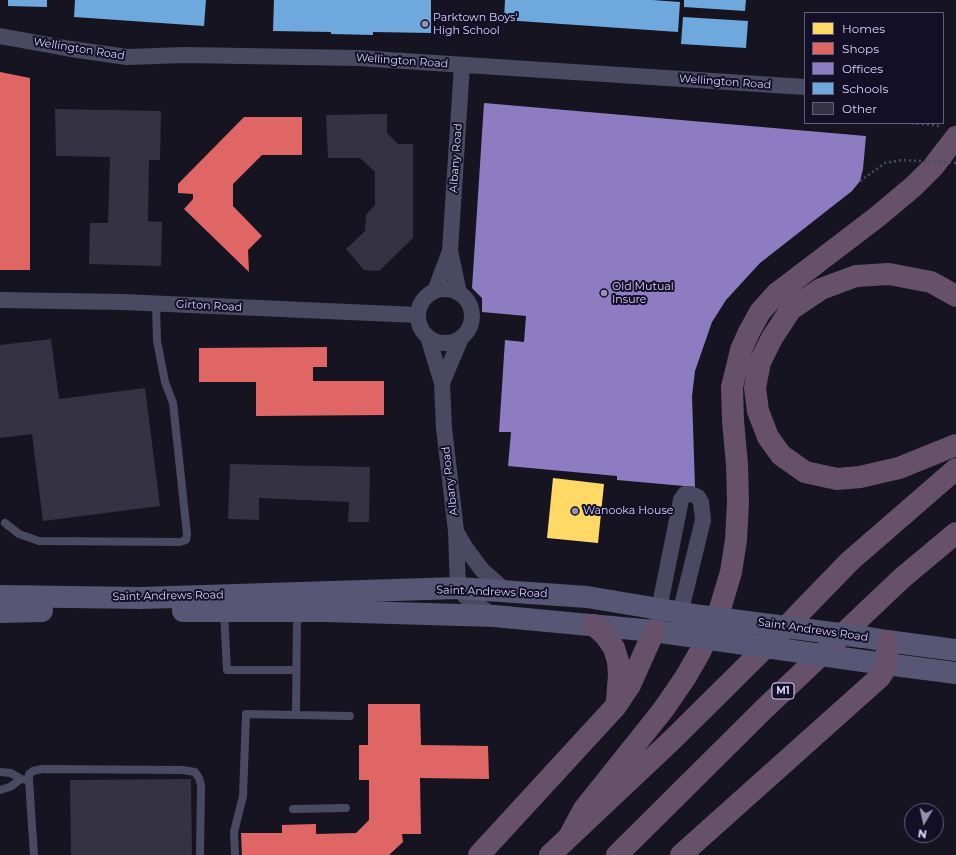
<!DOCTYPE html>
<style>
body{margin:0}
#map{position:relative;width:956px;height:855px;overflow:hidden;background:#161421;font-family:Montserrat,sans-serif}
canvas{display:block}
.legend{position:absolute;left:804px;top:12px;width:140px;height:112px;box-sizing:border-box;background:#130f26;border:1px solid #625e7d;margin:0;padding:5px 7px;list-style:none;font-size:12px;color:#d9d4ff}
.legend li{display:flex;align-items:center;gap:8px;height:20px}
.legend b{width:20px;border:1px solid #625e7d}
.north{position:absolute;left:904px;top:803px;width:40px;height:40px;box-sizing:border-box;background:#130f26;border:1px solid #625e7d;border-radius:50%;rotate:189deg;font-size:11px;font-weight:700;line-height:16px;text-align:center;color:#d9d4ff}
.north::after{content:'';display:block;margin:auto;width:14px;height:18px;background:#9591b1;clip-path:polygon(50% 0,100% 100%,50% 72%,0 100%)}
</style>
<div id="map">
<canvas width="956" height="855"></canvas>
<ul class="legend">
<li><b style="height:11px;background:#ffd966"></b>Homes</li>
<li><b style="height:11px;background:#e06666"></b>Shops</li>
<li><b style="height:11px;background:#8e7cc3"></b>Offices</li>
<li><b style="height:11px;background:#6fa8dc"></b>Schools</li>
<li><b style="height:11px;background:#343243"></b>Other</li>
</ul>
<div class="north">N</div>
</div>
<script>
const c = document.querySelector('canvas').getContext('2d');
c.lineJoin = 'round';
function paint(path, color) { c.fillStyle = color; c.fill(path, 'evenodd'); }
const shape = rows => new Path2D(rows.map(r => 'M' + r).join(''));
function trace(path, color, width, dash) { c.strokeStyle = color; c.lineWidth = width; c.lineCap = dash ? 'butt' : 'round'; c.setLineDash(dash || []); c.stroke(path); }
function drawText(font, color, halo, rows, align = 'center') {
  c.font = font + ' Montserrat,sans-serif'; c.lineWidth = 4; c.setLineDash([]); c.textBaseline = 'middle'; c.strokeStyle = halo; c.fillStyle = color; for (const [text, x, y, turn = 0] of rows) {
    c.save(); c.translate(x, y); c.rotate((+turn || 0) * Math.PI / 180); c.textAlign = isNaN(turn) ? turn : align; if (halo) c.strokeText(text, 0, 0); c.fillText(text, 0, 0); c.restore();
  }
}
paint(shape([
 [553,478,604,484,598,543,547,538]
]), '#ffd966');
paint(shape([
 [0,72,30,78,30,270,0,270],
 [244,117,302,117,302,155,262,155,233,184,233,206,262,236,248,250,249,272,184,209,193,199,193,194,178,193,178,184],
 [327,347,327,367,313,367,313,381,384,381,384,415,256,416,256,382,199,382,199,348],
 [368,704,420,704,421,745,488,746,489,779,420,778,421,834,402,834,403,842,389,855,242,855,241,833,282,833,282,825,316,824,316,834,356,833,369,820,369,780,359,780,359,745,368,745]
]), '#e06666');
paint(shape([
 [484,103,866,136,863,169,860,181,852,191,760,263,726,300,712,322,695,371,692,396,695,487,617,480,617,476,508,466,511,432,499,432,505,340,524,342,526,316,482,312,482,298,472,288]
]), '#8e7cc3');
paint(shape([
 [8,0,47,0,47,7,8,6],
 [75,0,206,0,204,26,74,17],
 [274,0,431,0,431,33,373,32,373,35,331,34,331,32,273,31],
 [505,0,652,0,680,2,678,32,504,20],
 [684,0,746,0,745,11,684,7],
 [683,17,748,21,746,48,681,44]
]), '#6fa8dc');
paint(shape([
 [55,109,161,111,160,160,149,160,148,221,162,222,161,266,89,264,90,223,108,223,110,157,56,156],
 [387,114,387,133,398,144,413,144,413,238,379,271,364,270,346,249,365,231,366,215,375,205,375,172,360,158,328,158,326,115],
 [51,339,59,399,145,388,160,506,43,521,32,434,0,438,0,345],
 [230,464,370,467,369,522,348,522,349,502,259,498,259,520,228,519],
 [191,779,192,855,71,855,70,780]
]), '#343243');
trace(shape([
 [912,123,940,126]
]), '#44505f', 2.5, [2, 3]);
trace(shape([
 [5,523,19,534,39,541,180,542,186,540,187,534,173,403,165,382,157,341,156,304],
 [224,612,227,670,296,670],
 [296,714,297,612],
 [0,772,11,773,21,779,29,780,34,855],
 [29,780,29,774,33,771,42,769,183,770,195,772,199,778,201,785,200,855],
 [0,790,10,787,21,779],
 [293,809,346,808],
 [235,855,234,832,243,796,246,714,350,716]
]), '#4a4962', 8);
trace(shape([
 [0,36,71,49,127,57,185,55,358,58,805,87],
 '418 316a27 27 0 1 1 54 0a27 27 0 1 1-54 0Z',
 [435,291,450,251],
 [459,293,450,251,462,65],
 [0,300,122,302,417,315],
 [428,337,442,383,444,428,456,531,458,588,469,600,493,615],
 [442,383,461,338],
 [457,533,465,547,482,570,506,591],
 [657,619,681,500,685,494,691,494,698,497,701,502,703,520,678,622]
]), '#4a4962', 16);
trace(shape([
 [0,596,141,598,458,588,587,597,701,616],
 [183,611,326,611,494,616,654,631,696,637],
 [0,612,42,611],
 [863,637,887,641,956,650],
 [863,661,956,673]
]), '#575674', 22);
trace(shape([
 [956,296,931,282,889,274,856,276,821,289,791,309,772,338,760,362,755,388,758,411,768,437,781,455,805,472,837,479,860,477,899,468,956,445],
 [594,625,605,635,614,648,618,661,619,675,617,700],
 [570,835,584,809,663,710,685,678,700,652,720,609,731,572,736,540,738,502,737,464,733,421,732,387,741,350,749,332,760,312,776,294,877,217,914,186,933,167,956,137],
 [479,855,616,706,630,685,654,631],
 [550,855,673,739,784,629,850,561,956,469],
 [617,855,763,710,902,578,956,533],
 [681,855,880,677,884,671,887,663,887,641]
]), '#67516a', 22);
trace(shape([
 [860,181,885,163,902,160,956,163]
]), '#44505f', 2.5, [2, 3]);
trace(shape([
 [701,616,863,637],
 [696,637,863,661]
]), '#575674', 22);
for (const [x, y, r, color] of [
 [425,24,4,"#9591b1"],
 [604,293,4,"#9591b1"],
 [575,511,4,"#9591b1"]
]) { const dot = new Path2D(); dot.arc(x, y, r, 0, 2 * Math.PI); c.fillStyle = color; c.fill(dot); trace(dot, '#130f26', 1.5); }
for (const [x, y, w] of [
 [783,691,22]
]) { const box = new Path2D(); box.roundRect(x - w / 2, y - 8, w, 16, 3); c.fillStyle = '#130f26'; c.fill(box); trace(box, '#d9d4ff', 1); }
drawText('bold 10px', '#d9d4ff', null, [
 ["M1",783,691]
]);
drawText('11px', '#d9d4ff', '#130f26', [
 ["Parktown Boys'",433,18],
 ["High School",433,31],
 ["Old Mutual",612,287],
 ["Insure",612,300],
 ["Wanooka House",583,511]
], 'left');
drawText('11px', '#d9d4ff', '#130f26', [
 ["Wellington Road",79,49,9],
 ["Wellington Road",402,61,4],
 ["Wellington Road",725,82,4],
 ["Albany Road",456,158,-86],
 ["Girton Road",209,306,3],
 ["Albany Road",450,481,-97],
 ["Saint Andrews Road",492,592,2],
 ["Saint Andrews Road",168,596,-1],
 ["Saint Andrews Road",813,630,8]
]);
</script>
